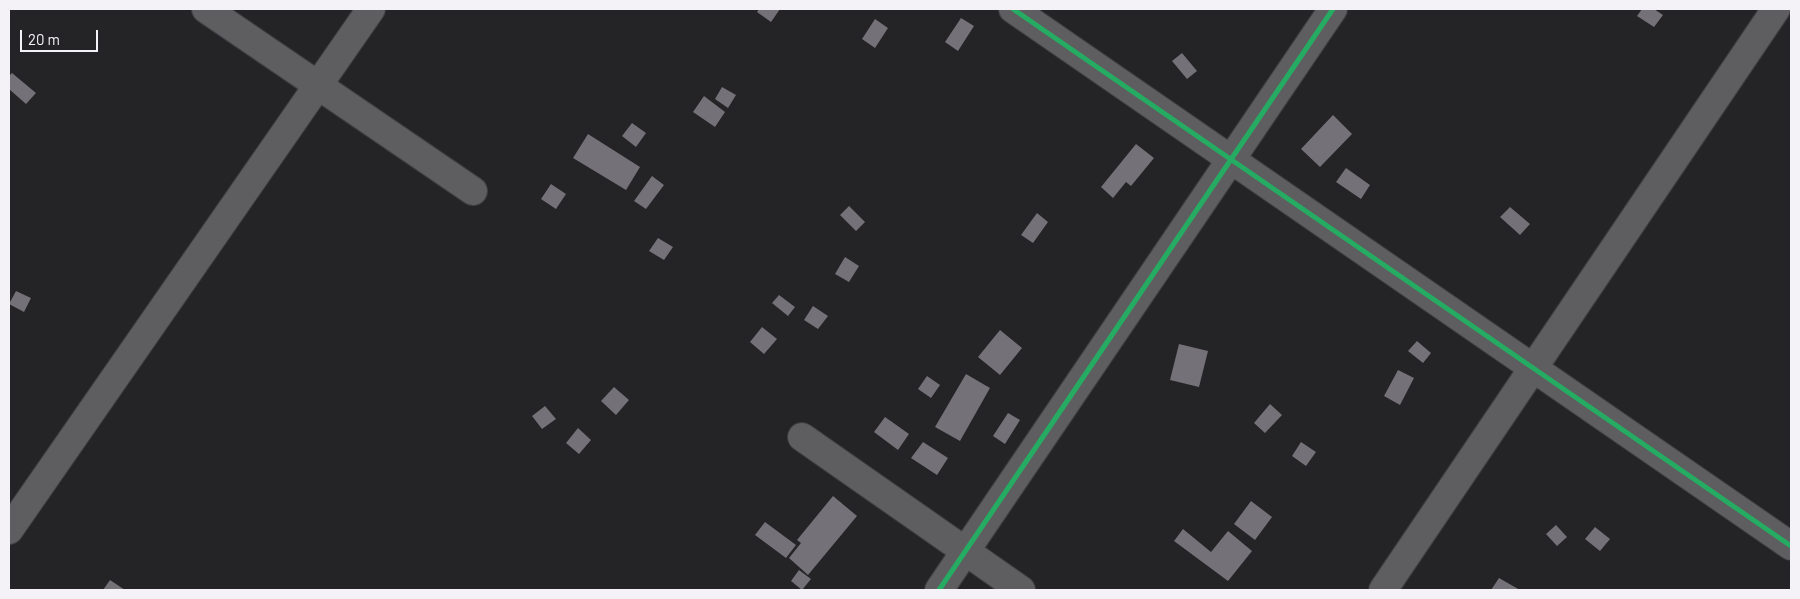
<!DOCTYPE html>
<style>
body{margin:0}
#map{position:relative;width:1800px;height:599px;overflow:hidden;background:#242326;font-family:Barlow,sans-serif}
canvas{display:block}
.frame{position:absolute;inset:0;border:10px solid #f4f2f6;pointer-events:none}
.scale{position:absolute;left:20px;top:30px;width:78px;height:22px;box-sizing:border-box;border:2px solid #f4f2f6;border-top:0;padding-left:6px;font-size:15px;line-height:18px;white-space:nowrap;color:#f4f2f6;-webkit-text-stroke:4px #242227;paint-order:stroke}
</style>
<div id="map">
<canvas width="1800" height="599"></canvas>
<div class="frame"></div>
<div class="scale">20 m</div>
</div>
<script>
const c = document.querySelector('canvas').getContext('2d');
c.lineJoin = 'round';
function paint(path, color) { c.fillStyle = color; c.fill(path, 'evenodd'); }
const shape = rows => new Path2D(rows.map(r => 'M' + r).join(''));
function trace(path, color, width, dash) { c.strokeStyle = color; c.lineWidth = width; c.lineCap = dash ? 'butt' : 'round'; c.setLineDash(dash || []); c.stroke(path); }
paint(shape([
 [759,9,780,9,771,22,757,12],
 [1642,9,1654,9,1663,15,1654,27,1637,16],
 [961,18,974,26,958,51,945,42],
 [875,19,888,28,875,48,862,39],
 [1182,53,1197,71,1187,79,1172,61],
 [12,73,36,93,26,104,9,89,9,76],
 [722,87,736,95,728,108,715,99],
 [704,96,725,112,715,127,693,112],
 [1333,115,1352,134,1320,167,1301,149],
 [632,123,646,133,636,147,622,136],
 [588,134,640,167,626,190,573,158],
 [1136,144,1154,158,1131,186,1126,182,1113,198,1101,187],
 [1346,168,1370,185,1361,199,1336,182],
 [652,176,664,185,646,209,634,201],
 [551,184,566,194,556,209,541,199],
 [849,206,865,222,856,231,840,215],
 [1510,207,1530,224,1520,235,1500,217],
 [1037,213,1048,222,1033,243,1021,235],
 [658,238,673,247,664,260,649,251],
 [845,257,859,266,849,282,835,274],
 [16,291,31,298,24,312,9,304],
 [779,295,795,307,788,316,772,303],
 [813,306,828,316,818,329,804,320],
 [762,327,777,339,764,354,750,342],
 [1000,330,1022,348,1000,375,978,357],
 [1417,341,1431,353,1423,363,1408,351],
 [1179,344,1208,351,1199,387,1170,380],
 [1398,370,1414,378,1400,405,1384,396],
 [966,374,990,388,960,441,935,427],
 [927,376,940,385,931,398,918,389],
 [614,387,629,400,616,415,601,401],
 [1270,404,1282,415,1265,433,1254,423],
 [545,406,556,419,542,429,532,416],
 [1008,413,1020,420,1005,444,993,436],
 [885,417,909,434,898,450,874,432],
 [578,428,591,440,579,454,566,443],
 [923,442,948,458,937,475,911,458],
 [1301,442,1316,452,1306,466,1292,456],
 [833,496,857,516,808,575,789,558,801,543,797,540],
 [1251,501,1272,517,1255,540,1234,524],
 [765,522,796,545,786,558,755,535],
 [1556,525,1567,537,1557,546,1546,534],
 [1595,527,1610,539,1600,551,1585,539],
 [1183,529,1211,552,1228,531,1252,551,1228,581,1174,541],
 [799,570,811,579,802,590,791,581],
 [1499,578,1520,590,1491,590],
 [110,580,125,590,103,590]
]), '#747178');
const minor = shape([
 [206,9,473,191],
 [1013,9,1791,546],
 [802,437,1021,590],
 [9,530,371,9],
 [939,590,1333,9],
 [1383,590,1776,9]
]);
trace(minor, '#3f3e41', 30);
trace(minor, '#5e5d5f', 28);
trace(shape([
 [1013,9,1791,546],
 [939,590,1333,9]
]), '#26ab63', 5);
</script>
